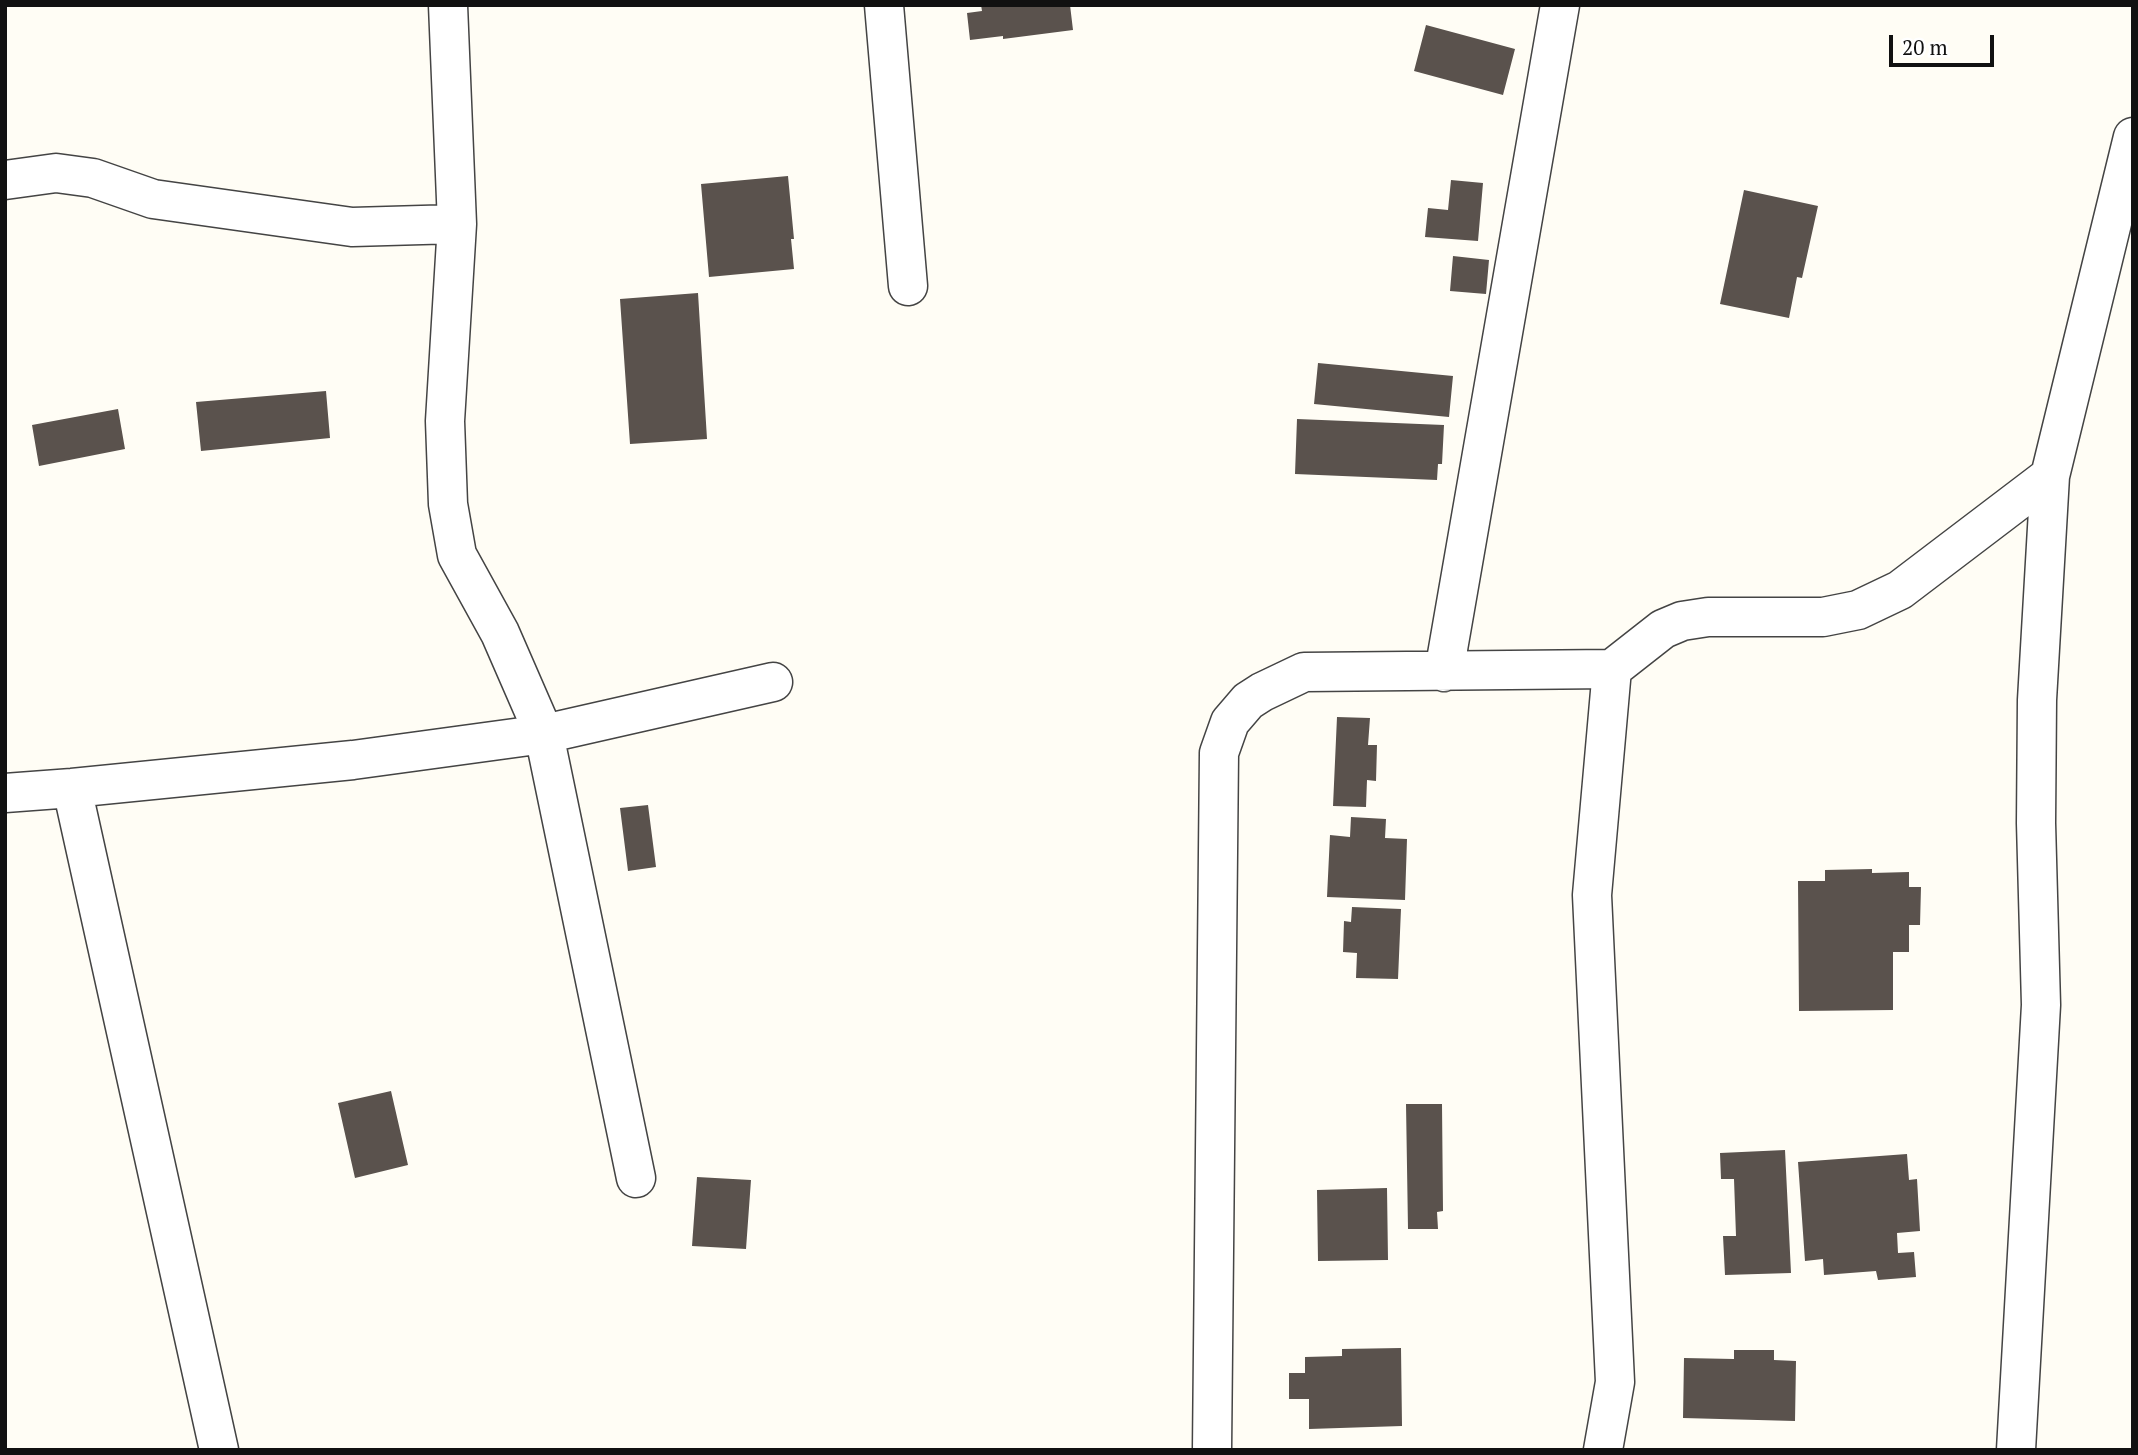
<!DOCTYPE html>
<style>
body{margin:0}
#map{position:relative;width:2138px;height:1455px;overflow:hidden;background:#fffdf5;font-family:"PT Serif",serif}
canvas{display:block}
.frame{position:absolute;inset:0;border:7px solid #111;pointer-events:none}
.scale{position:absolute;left:1889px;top:35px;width:105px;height:32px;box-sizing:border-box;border:4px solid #111;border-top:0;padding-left:9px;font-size:21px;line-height:24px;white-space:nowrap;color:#111;-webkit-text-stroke:5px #fff;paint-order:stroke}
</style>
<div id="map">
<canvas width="2138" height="1455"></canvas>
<div class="frame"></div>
<div class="scale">20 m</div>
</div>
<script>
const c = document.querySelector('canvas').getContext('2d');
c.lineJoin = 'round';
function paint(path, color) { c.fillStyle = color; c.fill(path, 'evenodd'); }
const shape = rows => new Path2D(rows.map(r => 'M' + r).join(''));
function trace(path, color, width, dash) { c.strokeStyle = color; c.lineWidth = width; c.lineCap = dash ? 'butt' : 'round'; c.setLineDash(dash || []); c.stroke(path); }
paint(shape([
 [981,5,1070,5,1073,30,1003,39,1003,36,970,40,967,13,982,11],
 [1426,25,1515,49,1503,95,1414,71],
 [788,176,794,239,791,239,794,269,709,277,701,184],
 [1451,180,1483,183,1478,241,1425,237,1428,208,1448,210],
 [1744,190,1818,206,1802,278,1797,277,1789,318,1720,304],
 [1453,256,1489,260,1486,294,1450,291],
 [698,293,707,439,630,444,620,299],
 [1318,363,1453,376,1449,417,1314,404],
 [326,391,330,438,201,451,196,402],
 [118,409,125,449,39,466,32,425],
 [1297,419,1444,425,1442,464,1438,464,1437,480,1295,474],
 [1337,717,1370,718,1368,745,1377,745,1376,781,1367,780,1366,807,1333,806],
 [648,805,656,867,628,871,620,808],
 [1351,817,1386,819,1385,838,1407,839,1405,900,1327,897,1330,835,1350,837],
 [1872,869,1872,873,1909,872,1909,887,1921,887,1920,925,1909,925,1909,952,1893,952,1893,1010,1799,1011,1798,881,1825,881,1825,870],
 [1352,907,1401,909,1398,979,1356,978,1357,953,1343,952,1344,921,1351,922],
 [391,1091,408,1165,355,1178,338,1103],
 [1406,1104,1442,1104,1443,1211,1437,1212,1438,1229,1408,1229],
 [1785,1150,1791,1273,1725,1275,1723,1236,1736,1236,1734,1179,1721,1179,1720,1153],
 [1907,1154,1909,1180,1917,1179,1920,1231,1897,1233,1898,1253,1914,1252,1916,1277,1878,1280,1876,1271,1824,1275,1823,1259,1805,1261,1798,1162],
 [697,1177,751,1180,746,1249,692,1246],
 [1387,1188,1388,1260,1318,1261,1317,1190],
 [1401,1348,1402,1426,1309,1429,1309,1399,1289,1399,1289,1373,1305,1373,1305,1357,1342,1356,1342,1349],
 [1734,1350,1774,1350,1774,1360,1796,1361,1795,1421,1683,1418,1684,1358,1734,1359]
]), '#5a524d');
const street = shape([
 [884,5,908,286],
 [5,180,56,173,93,178,153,199,352,227,457,224],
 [1612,669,1663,629,1682,621,1708,617,1823,617,1858,610,1900,590,2050,476],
 [1444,672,1560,5],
 [72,788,219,1450],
 [5,793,72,788,353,760,544,734,500,633,457,555,448,504,445,421,457,224,448,5],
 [636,1178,544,734,773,682],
 [1212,1450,1219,753,1230,722,1248,701,1262,692,1304,672,1612,669,1592,895,1615,1382,1603,1450],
 [2016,1450,2041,1005,2036,823,2037,700,2050,476,2133,137]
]);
trace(street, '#444', 41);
trace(street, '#fff', 38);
</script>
